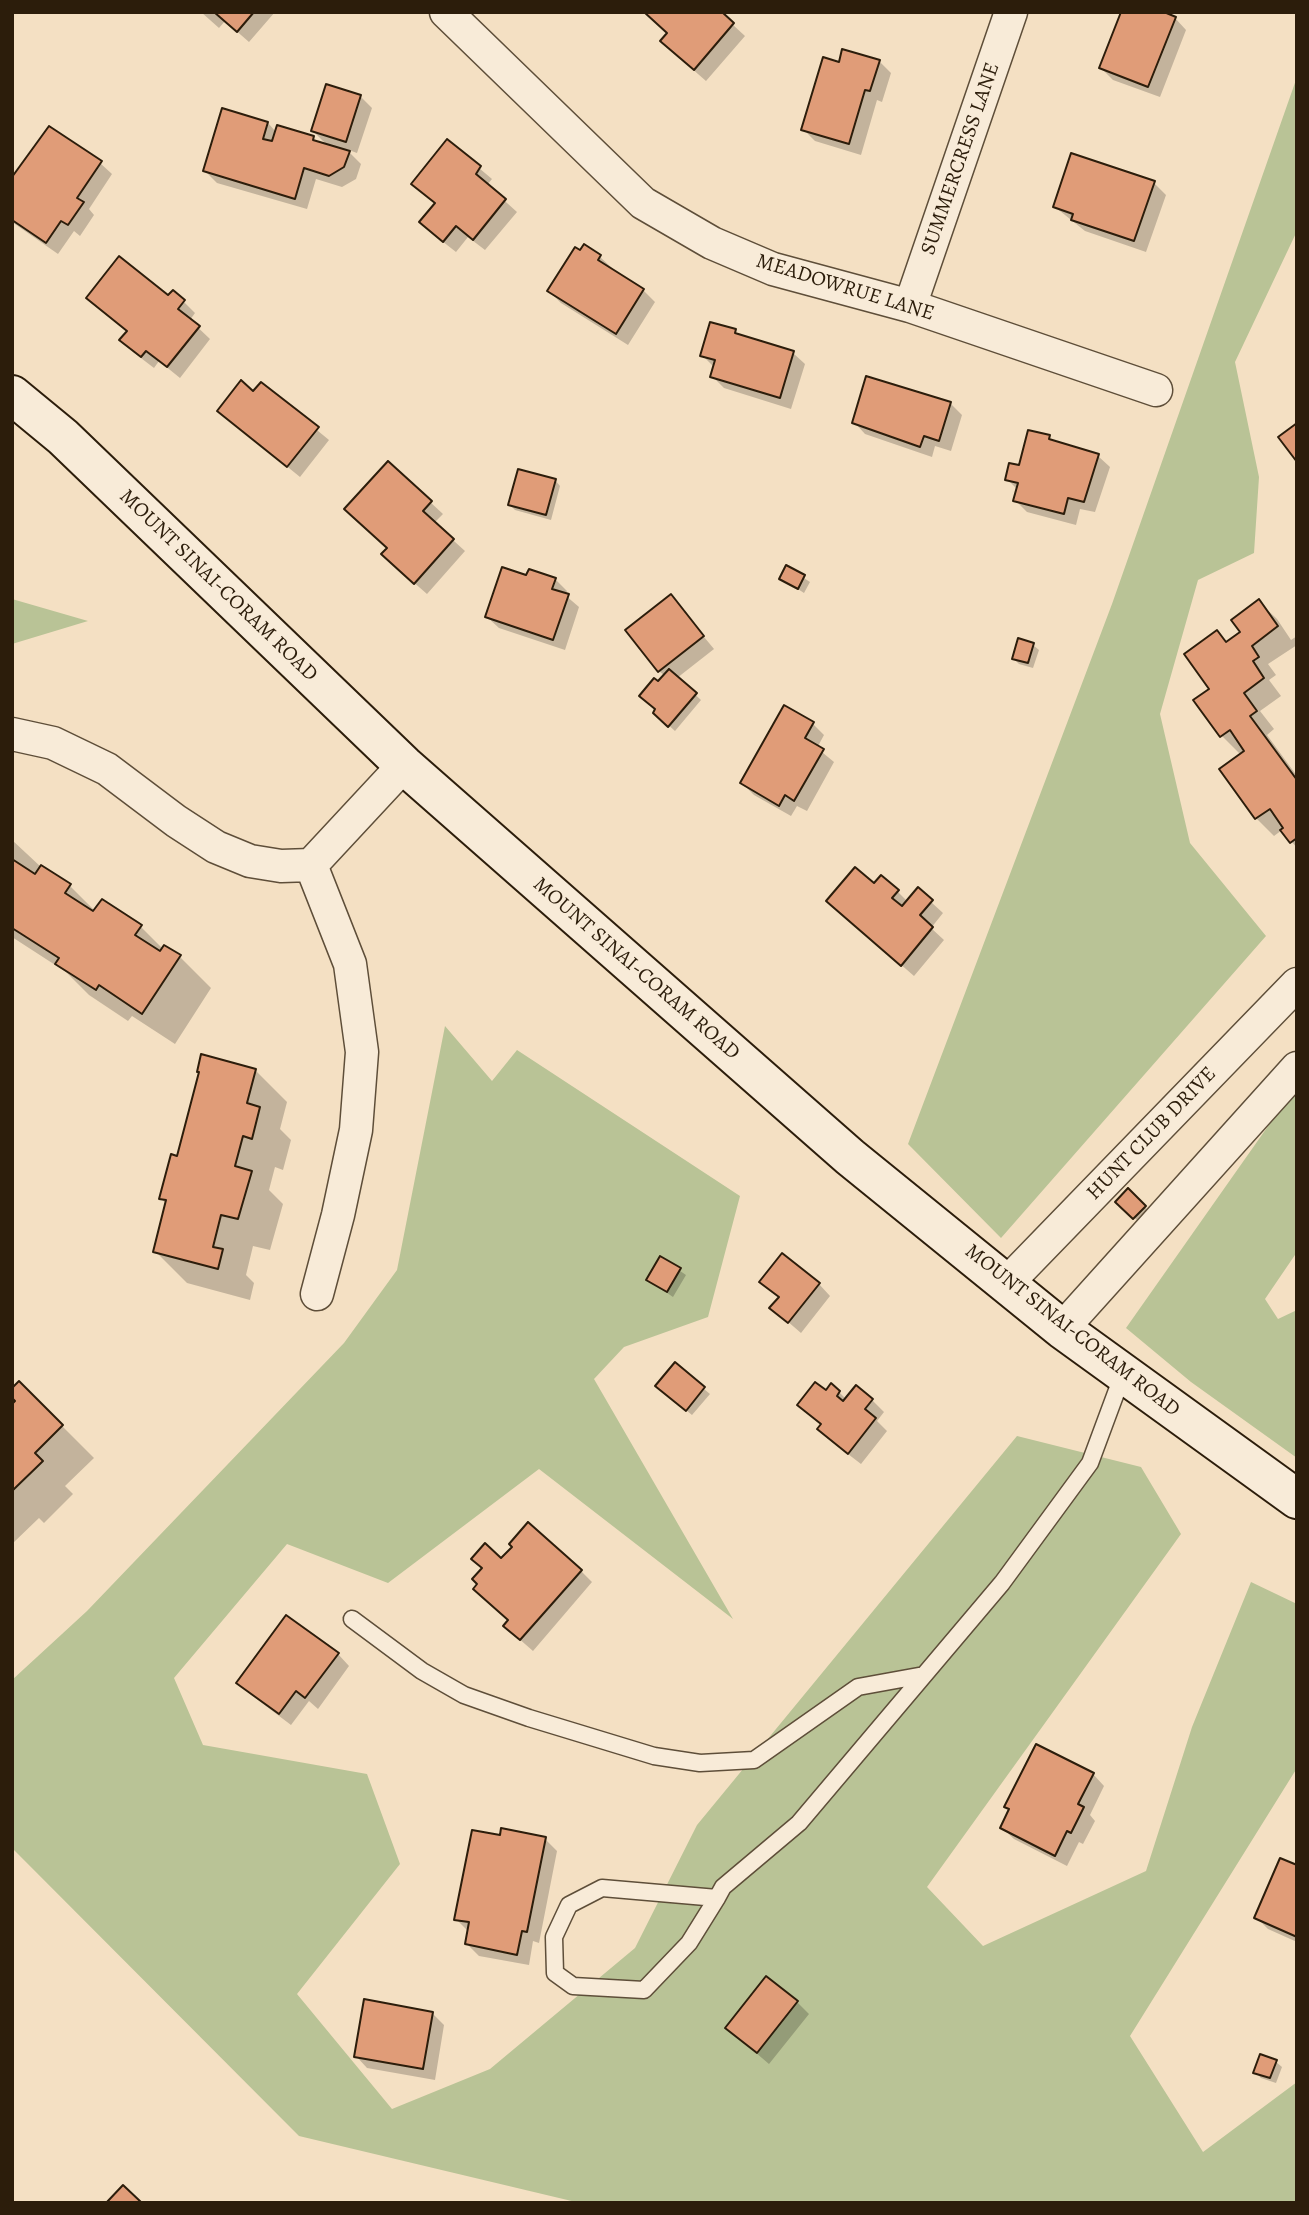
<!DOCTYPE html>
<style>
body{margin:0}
#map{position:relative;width:1309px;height:2215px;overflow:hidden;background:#f4e0c3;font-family:Alegreya,serif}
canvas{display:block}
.frame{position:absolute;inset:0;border:14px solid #2c1d0b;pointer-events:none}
</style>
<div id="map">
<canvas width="1309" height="2215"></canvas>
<div class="frame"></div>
</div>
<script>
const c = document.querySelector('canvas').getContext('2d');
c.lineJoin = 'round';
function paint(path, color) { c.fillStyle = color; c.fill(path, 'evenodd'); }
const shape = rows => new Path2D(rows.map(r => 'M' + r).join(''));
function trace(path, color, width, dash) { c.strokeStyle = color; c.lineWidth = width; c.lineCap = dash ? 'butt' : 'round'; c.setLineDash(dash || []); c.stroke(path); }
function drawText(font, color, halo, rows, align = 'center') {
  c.font = font + ' Alegreya,serif'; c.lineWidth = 6; c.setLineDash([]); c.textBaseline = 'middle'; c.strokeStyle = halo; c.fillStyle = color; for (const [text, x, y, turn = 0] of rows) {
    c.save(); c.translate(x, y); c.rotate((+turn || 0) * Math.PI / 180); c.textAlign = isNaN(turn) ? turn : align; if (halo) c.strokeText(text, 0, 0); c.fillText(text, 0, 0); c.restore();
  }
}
paint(shape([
 [1297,77,1297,231,1235,362,1259,477,1254,553,1198,580,1160,714,1190,843,1266,936,1001,1238,908,1144,1112,604],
 [12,599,88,621,12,644],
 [445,1026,492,1081,517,1050,740,1196,708,1317,624,1347,594,1379,733,1619,539,1469,388,1583,287,1544,174,1678,203,1745,367,1774,400,1864,297,1994,392,2109,490,2069,635,1948,697,1825,1017,1436,1141,1467,1181,1534,927,1887,983,1946,1146,1871,1192,1727,1251,1582,1297,1604,1297,1768,1130,2036,1203,2152,1297,2082,1297,2203,580,2203,299,2136,12,1848,12,1680,87,1611,344,1343,397,1270],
 [1297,1085,1297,1252,1265,1299,1278,1319,1297,1310,1297,1458,1191,1382,1126,1328]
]), '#b9c396');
paint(shape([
 [201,12,275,12,249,42,225,21,219,28],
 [719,12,745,36,706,81,674,53],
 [1175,18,1186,30,1160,97,1113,80,1101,68],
 [879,61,891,73,882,102,877,100,861,155,815,141,803,129,840,64],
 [360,96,372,108,357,153,346,149,361,164,356,179,342,187,316,179,307,209,217,183,205,171,268,123,276,132,313,138,319,143,328,146,313,131],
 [447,141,492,179,487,185,517,212,485,250,468,237,456,252,433,234,436,204,414,184],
 [100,163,112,174,89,209,94,215,80,236,74,231,58,254,12,222,12,179],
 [1154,183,1166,195,1146,252,1085,231,1055,207],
 [600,257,612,268,611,270,643,290,655,302,628,345,561,303,549,291],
 [168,297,183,301,195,313,190,320,210,339,180,378,159,361,154,368,133,352,122,340,128,332,88,298],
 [735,331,740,336,793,353,805,364,791,409,724,388,712,376,715,368,702,355],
 [261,384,329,440,300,477,219,411,254,393],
 [950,403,962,415,951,451,935,446,932,457,865,434,854,422],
 [1049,437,1055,443,1098,456,1110,467,1095,512,1080,509,1076,525,1027,512,1015,500,1018,490,1007,479],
 [388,463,443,514,434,523,465,551,427,594,395,566],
 [555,480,560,486,551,520,515,510,510,505],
 [787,567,810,582,804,593,781,578],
 [527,577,555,579,567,591,565,595,579,607,565,650,499,628,487,617],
 [671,597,714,649,677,678,701,700,675,731,655,713,658,683,665,676,659,671],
 [1259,602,1277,619,1291,640,1297,636,1297,645,1268,664,1276,675,1269,680,1281,696,1260,711,1274,729,1267,735,1297,776,1297,848,1282,830,1274,836,1256,818,1241,755,1222,736,1212,689,1217,632,1228,643,1242,632],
 [1033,645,1039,650,1033,668,1019,664,1013,658],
 [813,724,824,735,817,748,834,762,807,811,797,806,791,816,754,795,742,783],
 [12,840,41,867,70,886,95,911,140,926,163,949,179,956,211,988,175,1044,132,1016,128,1021,89,995,66,972,12,937],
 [874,885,897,891,908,902,931,902,943,913,931,928,944,940,914,976,828,901],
 [255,1070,287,1102,280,1129,291,1140,283,1170,275,1167,269,1190,283,1204,270,1250,253,1246,246,1275,254,1283,250,1300,187,1283,155,1251,167,1204,161,1199,178,1158],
 [1128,1191,1150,1212,1140,1223,1118,1202],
 [661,1258,686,1275,673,1297,648,1280],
 [762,1282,819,1284,830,1296,801,1333,772,1308,780,1299],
 [675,1365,710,1394,692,1415,663,1391],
 [19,1383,94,1458,65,1486,73,1494,44,1523,39,1518,12,1544,12,1406,18,1401],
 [839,1392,846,1399,872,1400,884,1412,877,1421,887,1431,861,1464,831,1441,819,1429,822,1425,799,1405,826,1393],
 [502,1560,581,1571,592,1582,533,1651,517,1637,484,1569],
 [338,1654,349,1666,318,1709,309,1701,291,1725,250,1694,238,1683],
 [1093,1774,1104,1786,1090,1815,1095,1821,1083,1844,1079,1842,1067,1866,1014,1839,1002,1828,1010,1811,1006,1807],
 [501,1837,545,1839,557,1851,539,1943,533,1941,529,1965,479,1956,467,1944,469,1932,456,1919],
 [1297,1867,1297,1942,1268,1929,1256,1917],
 [797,2002,809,2014,769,2064,727,2028],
 [432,2013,444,2025,435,2080,367,2068,356,2056],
 [1276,2062,1282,2067,1276,2083,1261,2078,1255,2072]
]), '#0003');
const building = shape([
 [214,12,254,12,237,32,214,12],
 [644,12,722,12,734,23,694,70,660,41,667,33,644,12],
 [1121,12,1164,12,1176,17,1148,87,1099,68,1121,12],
 [842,49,880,60,870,91,865,90,849,144,801,130,823,57,839,62,842,49],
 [326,84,361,95,346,142,311,131,326,84],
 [222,108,268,122,263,139,272,141,277,125,314,136,313,140,350,151,344,167,329,176,304,168,295,199,203,171,222,108],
 [49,126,102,161,77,198,84,202,68,225,61,221,46,243,12,220,12,177,49,126],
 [447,139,481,166,476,174,506,199,473,240,456,226,443,242,419,222,435,203,411,184,447,139],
 [1071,153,1155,181,1134,241,1071,220,1073,214,1053,207,1071,153],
 [584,244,601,255,598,260,644,289,616,334,547,291,575,247,580,250,584,244],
 [119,256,168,295,173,290,185,300,178,309,200,326,167,367,146,351,141,357,119,340,127,331,86,298,119,256],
 [710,322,736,329,735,333,794,351,780,398,710,377,715,360,700,356,710,322],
 [866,376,951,402,939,441,924,436,920,447,852,423,866,376],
 [241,380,253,391,261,382,319,427,287,467,217,411,241,380],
 [1297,423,1297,462,1278,437,1297,423],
 [1028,430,1050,435,1049,439,1099,454,1084,502,1068,498,1064,514,1013,501,1018,483,1005,480,1009,463,1019,465,1028,430],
 [388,461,432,501,423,511,454,539,414,584,381,554,387,548,344,509,388,461],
 [518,469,556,479,546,515,508,505,518,469],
 [786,565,805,575,798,589,779,579,786,565],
 [502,567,526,575,529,569,556,578,552,589,569,594,553,640,485,617,502,567],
 [671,594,704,636,658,672,625,630,671,594],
 [1259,599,1278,626,1252,646,1259,657,1253,661,1264,678,1244,693,1257,711,1250,716,1297,780,1297,838,1290,843,1280,830,1283,828,1270,809,1255,819,1219,769,1244,751,1230,730,1220,737,1193,700,1209,689,1184,654,1217,630,1226,642,1240,632,1231,620,1259,599],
 [1018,638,1034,643,1028,663,1012,659,1018,638],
 [669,669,697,693,668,727,653,713,655,709,639,696,654,678,658,681,669,669],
 [784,705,814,722,805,738,824,749,794,801,785,795,779,806,740,783,784,705],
 [12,859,35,874,41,865,71,884,65,893,93,911,102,899,142,925,135,935,160,951,164,945,181,955,142,1014,99,985,96,990,55,964,59,958,12,928,12,859],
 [855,867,874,883,881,875,899,890,892,898,902,906,918,887,933,900,920,915,933,927,901,966,826,901,855,867],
 [201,1054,256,1069,247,1103,260,1107,252,1139,243,1136,235,1166,252,1171,238,1219,221,1215,213,1247,223,1249,218,1269,153,1252,166,1200,159,1199,171,1154,177,1156,199,1072,197,1072,201,1054],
 [1128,1188,1146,1206,1133,1219,1115,1202,1128,1188],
 [782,1253,820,1283,788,1323,769,1308,779,1297,759,1282,782,1253],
 [660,1256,681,1268,667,1292,646,1280,660,1256],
 [675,1362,705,1387,686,1411,655,1386,675,1362],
 [19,1381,63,1425,35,1453,43,1461,12,1491,12,1404,15,1401,12,1398,12,1388,19,1381],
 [815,1382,826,1390,831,1383,840,1391,837,1396,843,1401,856,1385,873,1399,865,1409,876,1418,848,1454,817,1429,821,1424,797,1405,815,1382],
 [528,1522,582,1570,520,1640,503,1626,508,1620,473,1589,477,1584,472,1579,482,1568,471,1559,485,1543,501,1558,512,1547,509,1544,528,1522],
 [286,1615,339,1653,305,1698,296,1691,279,1714,236,1683,286,1615],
 [1036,1744,1094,1773,1078,1804,1084,1807,1071,1833,1067,1831,1055,1856,1000,1828,1009,1809,1004,1807,1036,1744],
 [501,1828,546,1837,527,1932,522,1931,517,1955,465,1944,469,1922,454,1920,472,1830,500,1835,501,1828],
 [1280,1858,1297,1865,1297,1937,1254,1918,1280,1858],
 [766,1976,798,2001,757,2053,725,2028,766,1976],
 [364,1999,433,2012,423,2069,354,2057,364,1999],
 [1260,2054,1277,2060,1270,2078,1253,2073,1260,2054],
 [123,2185,142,2203,106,2203,123,2185]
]);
paint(building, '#e09c78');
trace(building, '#2c1d0b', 2);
const lane = shape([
 [352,1619,422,1671,464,1695,529,1718,654,1756,700,1763,754,1760,858,1687,924,1675],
 [717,1898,602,1888,569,1905,554,1937,555,1973,573,1986,644,1990,689,1943,717,1898,723,1887,799,1823,1002,1583,1090,1463,1123,1374]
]);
const street = shape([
 [446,12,643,203,712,243,773,269,910,306,1156,390],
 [910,306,1011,12],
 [12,734,53,743,107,769,176,821,216,847,250,861,281,866,311,865,404,765],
 [311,865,350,964,362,1052,356,1130,338,1215,317,1294],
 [1007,1283,1297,984],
 [1062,1329,1297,1068]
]);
const secondary = shape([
 [12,395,63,437,404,765,850,1157,1062,1329,1297,1499]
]);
trace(lane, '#5e4e39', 19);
trace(street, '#5e4e39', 35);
trace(secondary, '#2c1d0b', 42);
trace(lane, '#f8ebd8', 16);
trace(street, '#f8ebd8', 32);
trace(secondary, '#f8ebd8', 38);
drawText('21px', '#2c1d0b', '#f8ebd8', [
 ["SUMMERCRESS LANE",961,159,-71],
 ["MEADOWRUE LANE",845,288,17],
 ["MOUNT SINAI-CORAM ROAD",218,586,44],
 ["MOUNT SINAI-CORAM ROAD",636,969,41],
 ["HUNT CLUB DRIVE",1152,1134,-46],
 ["MOUNT SINAI-CORAM ROAD",1072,1331,38]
]);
</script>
